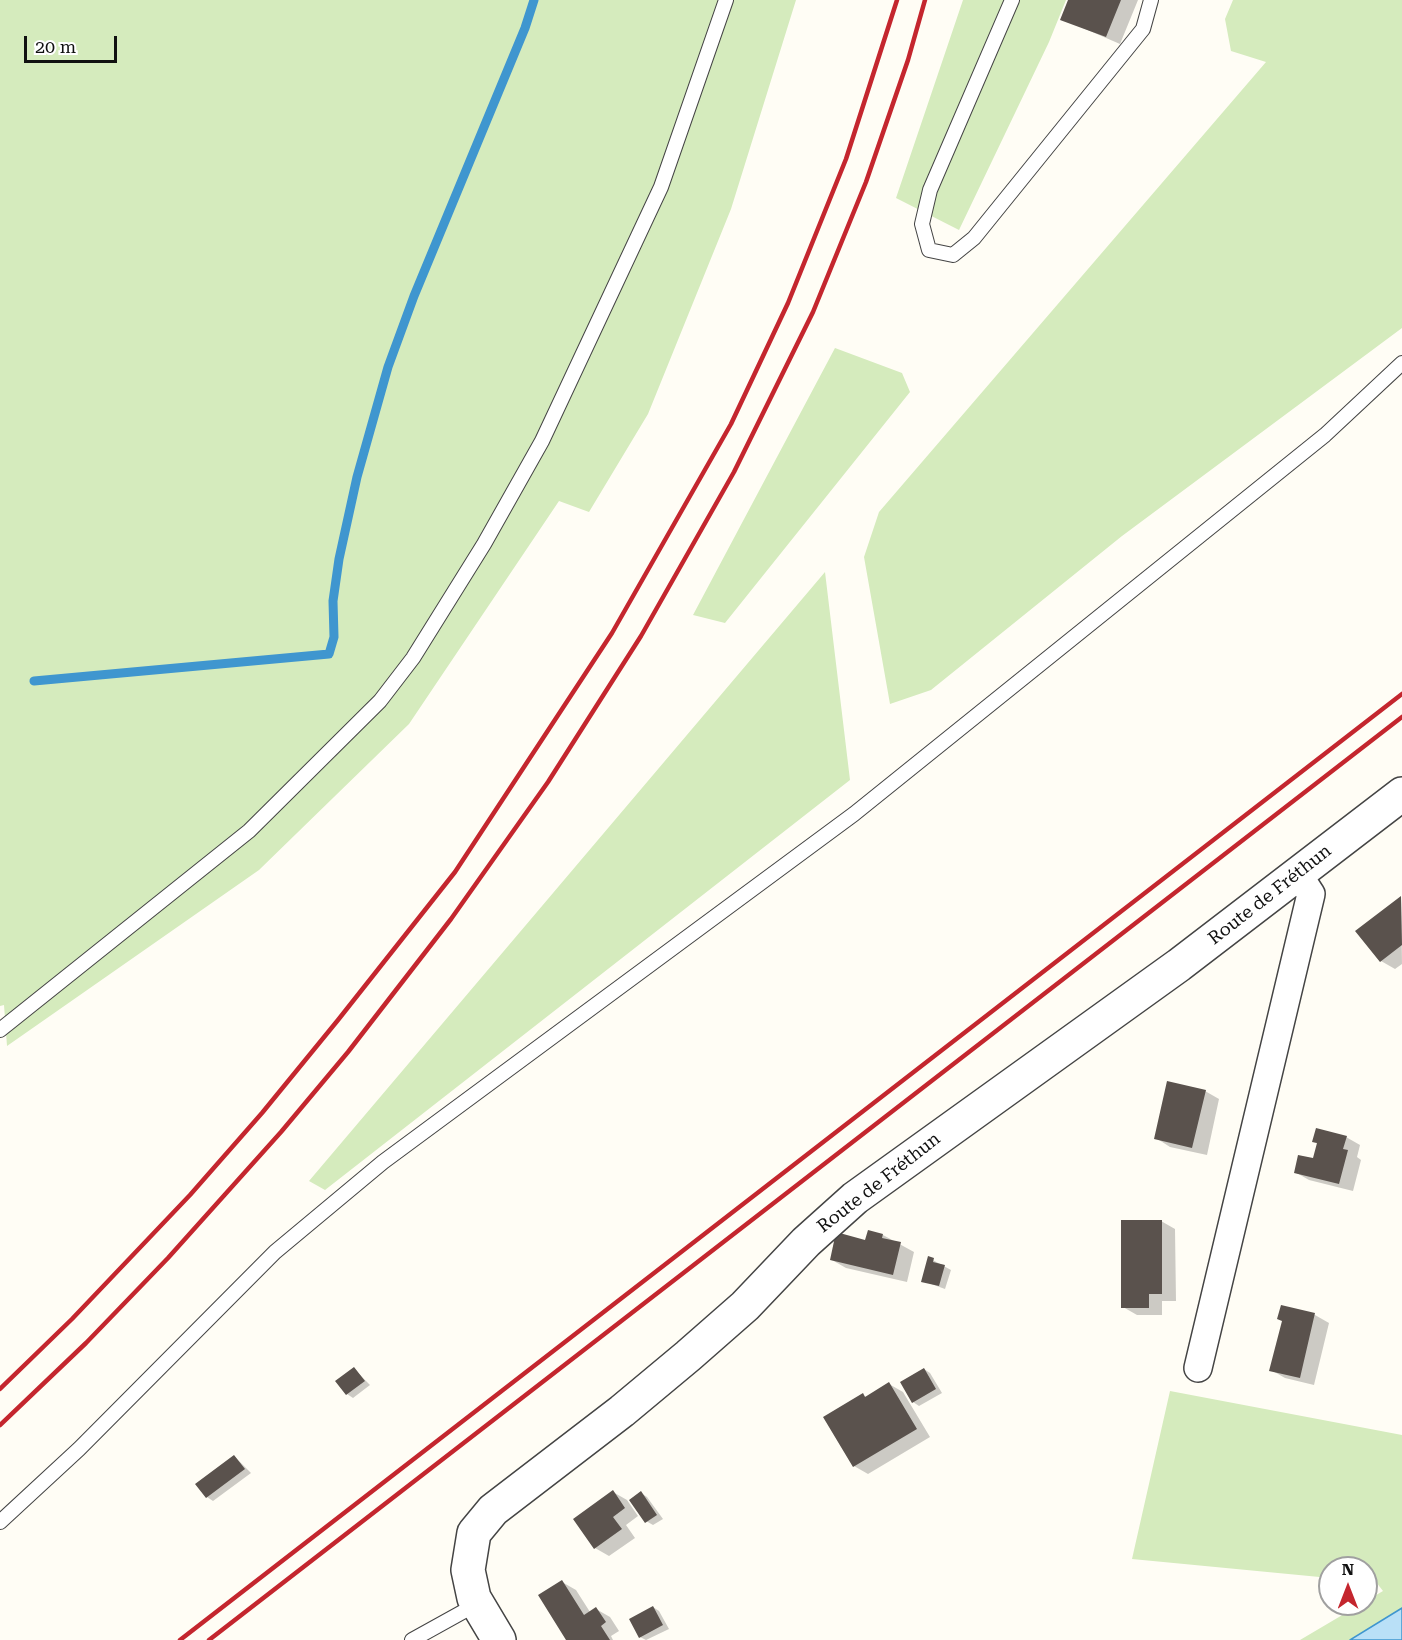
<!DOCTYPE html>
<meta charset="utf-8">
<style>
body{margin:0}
#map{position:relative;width:1402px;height:1640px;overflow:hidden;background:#fffdf5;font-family:"Roboto Serif",serif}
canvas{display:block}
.north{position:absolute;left:1318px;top:1556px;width:60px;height:60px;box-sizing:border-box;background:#fff;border:2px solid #a0a0a0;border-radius:50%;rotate:0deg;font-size:16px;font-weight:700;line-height:24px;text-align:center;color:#111}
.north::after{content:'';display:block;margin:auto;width:21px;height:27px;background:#c4262e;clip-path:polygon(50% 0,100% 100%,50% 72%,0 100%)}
.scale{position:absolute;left:24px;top:36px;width:93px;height:27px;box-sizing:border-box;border:3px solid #111;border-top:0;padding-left:8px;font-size:18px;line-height:21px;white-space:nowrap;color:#111;-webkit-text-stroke:4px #fff;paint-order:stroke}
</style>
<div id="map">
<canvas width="1402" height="1640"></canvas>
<div class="north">N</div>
<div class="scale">20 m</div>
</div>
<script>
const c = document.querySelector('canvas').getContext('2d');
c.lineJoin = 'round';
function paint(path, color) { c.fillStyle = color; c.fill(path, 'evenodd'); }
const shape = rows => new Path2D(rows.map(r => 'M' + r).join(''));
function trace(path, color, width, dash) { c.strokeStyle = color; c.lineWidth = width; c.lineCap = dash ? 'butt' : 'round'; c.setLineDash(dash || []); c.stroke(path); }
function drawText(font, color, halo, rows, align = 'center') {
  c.font = font + ' "Roboto Serif",serif'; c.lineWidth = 6; c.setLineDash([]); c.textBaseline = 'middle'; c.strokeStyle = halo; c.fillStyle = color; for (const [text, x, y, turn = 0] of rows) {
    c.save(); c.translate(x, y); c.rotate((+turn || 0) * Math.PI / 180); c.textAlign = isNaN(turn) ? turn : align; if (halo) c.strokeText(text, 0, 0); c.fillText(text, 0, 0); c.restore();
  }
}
paint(shape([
 [0,0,796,0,731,209,648,414,589,512,559,501,409,724,259,870,7,1046,4,1005,0,1006],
 [963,0,1066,0,1049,42,959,230,896,198],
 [1233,0,1402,0,1402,328,1122,536,931,690,890,704,864,557,879,512,1266,62,1231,51,1225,19],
 [835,348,902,373,910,392,725,623,693,615],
 [825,572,850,780,325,1190,309,1181],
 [1170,1391,1402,1435,1402,1608,1350,1640,1300,1640,1361,1604,1366,1604,1366,1601,1383,1591,1376,1582,1366,1581,1366,1568,1330,1568,1330,1578,1132,1559]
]), '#d5ebbd');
const water = shape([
 [1402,1608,1402,1640,1350,1640,1402,1608]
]);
paint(water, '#b9e0f7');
trace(water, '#3f96cf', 1.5);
paint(shape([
 [1069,0,1138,0,1120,44,1062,19],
 [1401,898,1402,964,1395,969,1381,961,1357,931],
 [1205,1091,1219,1099,1207,1155,1170,1147,1156,1138],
 [1346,1137,1360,1145,1357,1157,1361,1160,1353,1191,1309,1180,1295,1172,1315,1160,1318,1144,1314,1142],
 [1161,1221,1175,1229,1176,1301,1162,1301,1162,1315,1137,1315,1123,1307],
 [883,1235,914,1252,907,1282,846,1268,832,1260],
 [929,1258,951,1270,945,1289,923,1281],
 [1282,1306,1315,1315,1329,1323,1314,1385,1285,1378,1271,1370,1283,1321],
 [354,1369,370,1385,353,1398,347,1394],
 [924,1369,930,1373,942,1393,919,1406,913,1402],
 [889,1384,903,1392,930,1437,868,1474,854,1466,863,1395,866,1397],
 [235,1457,251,1473,213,1501,207,1497],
 [613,1492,627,1500,638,1516,626,1525,635,1538,609,1556,595,1548],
 [641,1493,647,1497,663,1519,653,1525,646,1521],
 [562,1582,576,1590,590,1612,596,1609,610,1617,619,1631,611,1636,613,1640,568,1640],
 [653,1607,659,1611,669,1629,646,1640,640,1637]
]), '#0003');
trace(shape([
 [34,681,329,654,334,637,333,601,339,559,357,477,388,367,414,296,525,28,534,0]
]), '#3f96cf', 9);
paint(shape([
 [1068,0,1121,0,1106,37,1060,20],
 [1401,896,1402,945,1380,962,1355,931],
 [1167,1081,1206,1090,1192,1148,1154,1139],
 [1316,1128,1347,1136,1343,1149,1348,1150,1339,1184,1294,1173,1298,1155,1313,1158,1317,1143,1312,1142],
 [1121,1220,1162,1220,1162,1294,1149,1294,1149,1308,1121,1308],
 [868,1230,883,1234,882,1238,901,1242,893,1275,830,1260,836,1232,865,1240],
 [928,1256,934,1258,933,1262,945,1265,939,1286,921,1282],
 [1281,1305,1315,1313,1300,1378,1269,1371,1282,1321,1277,1319],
 [354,1367,365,1381,346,1395,335,1381],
 [924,1368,936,1389,912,1403,900,1382],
 [889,1382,917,1429,853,1467,823,1417,863,1393,865,1397],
 [234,1455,245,1469,206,1498,195,1484],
 [613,1490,625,1508,613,1517,622,1529,594,1549,573,1519],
 [641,1491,657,1515,645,1523,629,1500],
 [562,1580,584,1615,596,1607,606,1622,601,1626,610,1640,566,1640,538,1595],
 [653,1606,663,1625,639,1638,629,1619]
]), '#5a524d');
const service = shape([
 [1012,0,930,190,922,224,929,250,953,255,974,238,1143,29,1151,0],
 [0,1030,249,831,380,701,413,658,484,544,542,441,661,187,726,0],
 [0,1522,79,1449,275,1252,383,1162,854,814,1325,435,1402,363],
 [412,1640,477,1604]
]);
const minor = shape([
 [1198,1368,1311,894,1298,874]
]);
const tertiary = shape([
 [499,1640,474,1598,468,1570,474,1533,493,1510,622,1411,688,1356,745,1306,806,1242,855,1198,1179,965,1402,794]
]);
trace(service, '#444', 16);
trace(minor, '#444', 30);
trace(tertiary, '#444', 36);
trace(service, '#fff', 14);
trace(minor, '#fff', 27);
trace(tertiary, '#fff', 33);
trace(shape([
 [0,1389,72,1319,190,1195,262,1113,338,1020,455,872,612,633,731,424,788,303,846,159,897,0],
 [0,1425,86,1343,168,1258,281,1132,348,1052,451,919,548,782,641,636,734,472,813,312,866,182,908,60,925,0],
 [180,1640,1402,694],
 [209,1640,1402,717]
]), '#c4262e', 4.5);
drawText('18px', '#111', '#fff', [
 ["Route de Fréthun",1270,895,-38],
 ["Route de Fréthun",879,1183,-38]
]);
</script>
